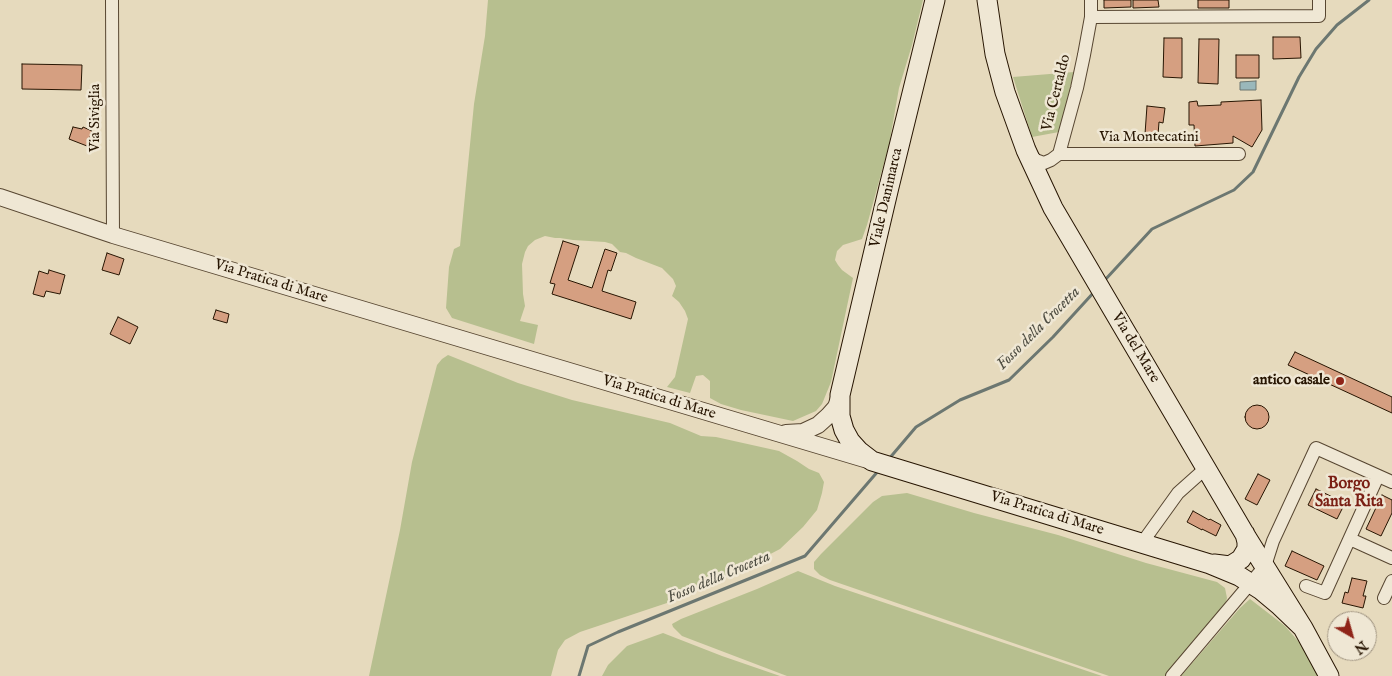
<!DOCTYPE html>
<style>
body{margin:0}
#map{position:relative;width:1392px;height:676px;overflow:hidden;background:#e6dabd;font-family:"IM FELL English",serif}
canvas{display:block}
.north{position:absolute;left:1327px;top:611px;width:50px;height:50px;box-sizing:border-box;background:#efe7d4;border:1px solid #9f9380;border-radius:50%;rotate:142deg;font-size:14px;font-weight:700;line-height:20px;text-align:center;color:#271502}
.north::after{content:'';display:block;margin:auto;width:18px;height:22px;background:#8f2418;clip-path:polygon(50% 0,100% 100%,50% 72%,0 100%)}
</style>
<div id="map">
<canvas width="1392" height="676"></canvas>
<div class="north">N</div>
</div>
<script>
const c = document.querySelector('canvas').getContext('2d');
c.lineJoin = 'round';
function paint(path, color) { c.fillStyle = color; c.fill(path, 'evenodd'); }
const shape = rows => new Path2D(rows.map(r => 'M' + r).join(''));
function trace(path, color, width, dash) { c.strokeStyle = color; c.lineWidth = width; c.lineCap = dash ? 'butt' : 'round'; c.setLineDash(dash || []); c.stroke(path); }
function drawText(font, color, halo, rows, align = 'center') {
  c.font = font + ' "IM FELL English",serif'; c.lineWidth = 5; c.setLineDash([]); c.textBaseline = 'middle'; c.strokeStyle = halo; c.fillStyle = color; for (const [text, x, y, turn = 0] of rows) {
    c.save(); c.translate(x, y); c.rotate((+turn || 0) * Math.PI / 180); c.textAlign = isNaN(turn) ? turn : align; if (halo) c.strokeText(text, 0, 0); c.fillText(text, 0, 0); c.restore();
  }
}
paint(shape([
 [488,0,923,0,912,45,899,88,889,145,867,225,862,239,843,245,837,251,835,260,838,265,842,270,853,278,831,382,822,404,816,411,793,421,741,410,721,404,710,398,710,381,703,375,696,376,690,393,667,387,675,377,688,319,685,311,679,302,672,296,676,286,673,279,662,268,636,258,626,253,620,252,612,244,605,242,573,240,560,238,555,238,545,236,535,240,528,246,525,252,522,264,523,294,525,306,520,321,538,325,534,344,452,318,446,308,449,267,454,249,460,246,474,104,485,36],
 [1074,72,1059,132,1032,137,1013,77],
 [448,355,518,383,572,400,670,423,701,436,716,437,779,451,797,461,809,469,819,473,824,482,822,493,817,510,803,527,780,549,757,561,679,599,580,632,565,640,558,650,551,676,369,676,400,530,412,462,437,365,442,359],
 [907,493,974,513,1058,535,1146,563,1217,582,1225,588,1227,598,1225,606,1167,676,1109,676,830,580,820,575,814,569,814,562,821,554,873,502,882,496],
 [798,571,835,586,1102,676,787,676,682,636,673,627,672,624,681,619,757,589],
 [1250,599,1285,626,1299,642,1322,676,1181,676,1240,608],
 [663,633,722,656,780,676,602,676,608,665,627,646]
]), '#b7bf8f');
const water = shape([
 [1256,81,1256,90,1240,90,1240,82,1256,81]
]);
paint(water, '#9ab8bb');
trace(water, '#6c7771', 1);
trace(shape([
 [1104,281,1152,229,1234,190,1253,172,1299,77,1316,49,1337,25,1369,0],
 [888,460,916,427,960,400,1009,380,1053,337,1095,291],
 [579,676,588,646,618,632,805,556,879,470]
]), '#6c7771', 3);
const building = shape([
 [1104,0,1131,0,1131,7,1104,8,1104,0],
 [1133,0,1158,0,1159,7,1133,8,1133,0],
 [1198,0,1229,0,1229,8,1198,8,1198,0],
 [1273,37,1300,37,1301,58,1273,59,1273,37],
 [1164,38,1182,38,1182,78,1163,77,1164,38],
 [1199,39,1219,39,1218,84,1198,83,1199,39],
 [1236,55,1259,55,1259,78,1236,78,1236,55],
 [22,64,82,65,81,90,22,89,22,64],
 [1261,100,1262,130,1252,147,1233,136,1233,143,1195,146,1194,125,1189,125,1189,102,1197,101,1198,106,1221,105,1221,102,1261,100],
 [1147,106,1165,108,1163,123,1159,122,1158,135,1145,134,1147,106],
 [73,127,82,129,83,127,92,131,87,146,69,139,73,127],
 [563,241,579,246,568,280,592,288,605,249,617,253,611,271,608,270,602,291,636,302,631,319,552,294,555,284,550,283,563,241],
 [107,253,124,259,119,275,102,270,107,253],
 [49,270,65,275,60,294,46,291,44,297,33,294,39,271,48,274,49,270],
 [216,310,229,314,227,323,213,319,216,310],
 [118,317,138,327,130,344,110,334,118,317],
 [1295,352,1392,397,1392,413,1288,365,1295,352],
 '1245 417a12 12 0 1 1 24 0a12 12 0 1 1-24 0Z',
 [1258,474,1270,480,1257,505,1245,499,1258,474],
 [1316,489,1345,503,1337,519,1308,505,1316,489],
 [1382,495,1392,500,1392,513,1381,536,1366,529,1382,495],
 [1193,511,1209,520,1210,519,1221,525,1216,536,1202,529,1202,530,1187,522,1193,511],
 [1292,551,1324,566,1317,580,1285,566,1292,551],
 [1352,578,1367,581,1363,596,1366,596,1363,608,1342,603,1345,592,1348,593,1352,578]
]);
paint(building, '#d59f81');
trace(building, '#271502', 1);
const minor = shape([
 [112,0,113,235],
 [1091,17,1319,16,1319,0],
 [1029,154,1036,160,1044,163,1051,160,1059,154,1077,88,1084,55,1091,17,1091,0],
 [1059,154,1239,154],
 [1350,539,1392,558],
 [1142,543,1178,493,1206,468],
 [1306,586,1325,593,1378,476],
 [1384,598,1392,581],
 [1172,676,1265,566,1273,541,1316,448,1392,482]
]);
const tertiary = shape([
 [0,197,113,235,871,461],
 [786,433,803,432,818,425,828,416,836,407,840,395]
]);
const secondary = shape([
 [935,0,889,187,840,395,840,416,844,430,850,441,859,451,872,461,1210,564,1239,576,1261,590,1279,605,1303,628],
 [987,0,995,54,1005,92,1026,150,1053,208,1247,538,1303,628,1329,676],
 [1214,564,1230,566,1241,559,1247,549,1247,542,1245,534]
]);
trace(minor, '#574631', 14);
trace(tertiary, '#574631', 18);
trace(secondary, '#271502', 21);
trace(minor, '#efe7d4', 12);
trace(tertiary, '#efe7d4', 16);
trace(secondary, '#efe7d4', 19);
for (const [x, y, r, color] of [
 [1340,381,5,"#8f2418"]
]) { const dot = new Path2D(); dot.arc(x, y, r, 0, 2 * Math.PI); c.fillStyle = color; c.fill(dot); trace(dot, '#efe7d4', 2); }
drawText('15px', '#271502', '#efe7d4', [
 ["Via Certaldo",1057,93,-76],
 ["Via Siviglia",96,118,-90],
 ["Via Montecatini",1149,138],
 ["Viale Danimarca",887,198,-77],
 ["Via Pratica di Mare",271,282,17],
 ["Via del Mare",1135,348,59],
 ["Via Pratica di Mare",659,398,17],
 ["Via Pratica di Mare",1047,514,17]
]);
drawText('bold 15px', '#271502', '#efe7d4', [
 ["antico casale",1330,381]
], 'right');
drawText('italic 16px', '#4f4e43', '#efe7d4', [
 ["Fosso della Crocetta",1039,329,-45],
 ["Fosso della Crocetta",719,578,-23]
]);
drawText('bold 16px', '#7a1f14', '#efe7d4', [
 ["Borgo",1349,485],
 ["Santa Rita",1349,503]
]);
</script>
